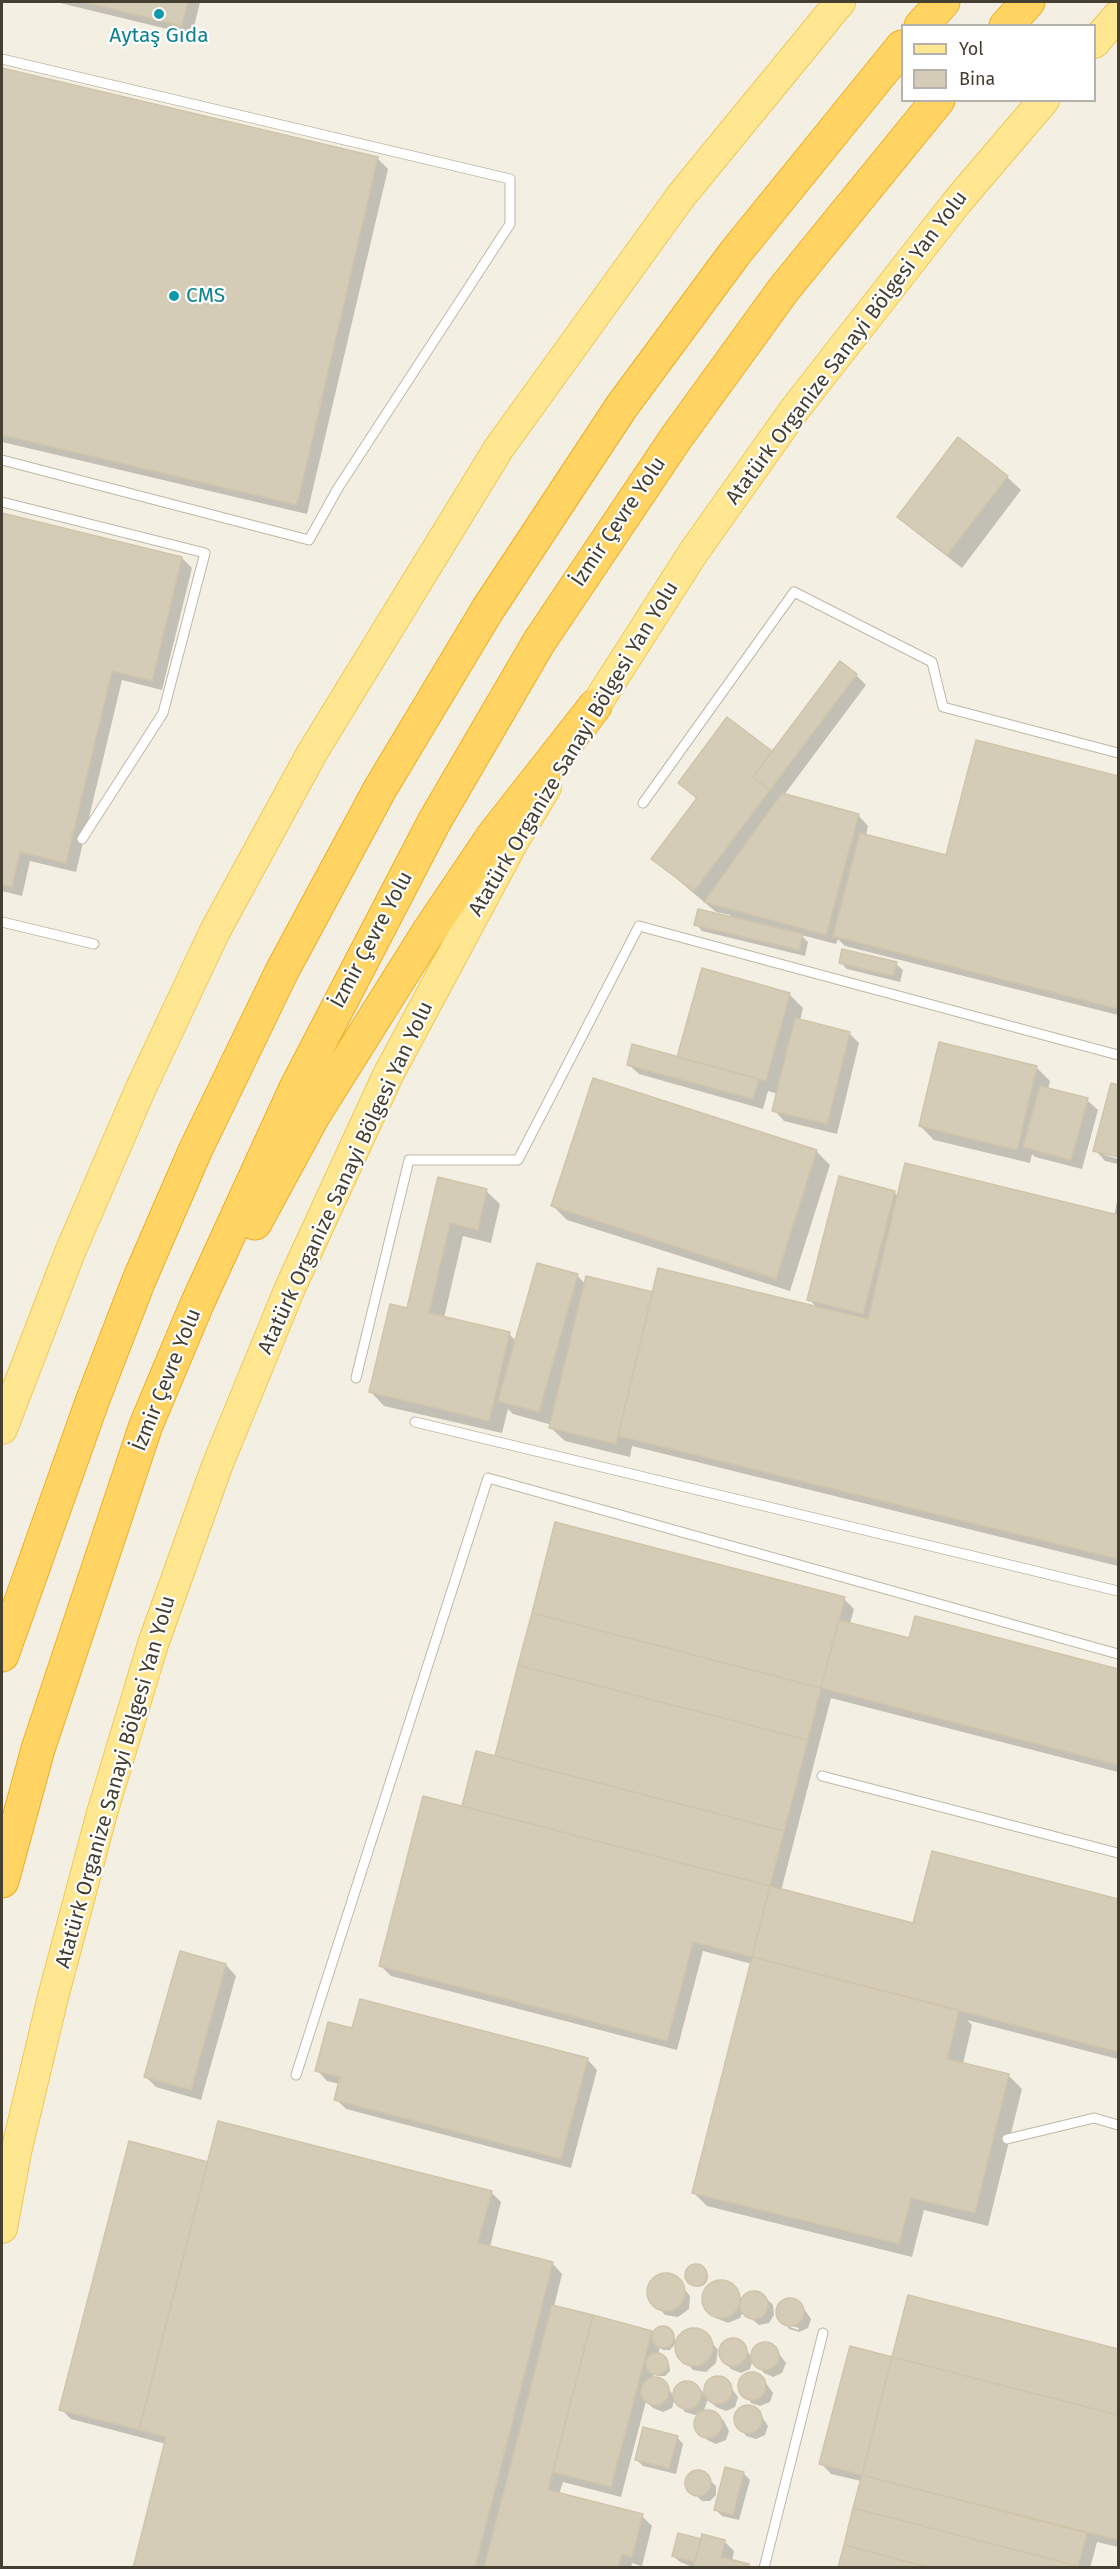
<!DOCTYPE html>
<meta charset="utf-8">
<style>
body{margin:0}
#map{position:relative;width:1120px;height:2569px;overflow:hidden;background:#f3efe3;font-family:"Fira Sans",sans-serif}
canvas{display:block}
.frame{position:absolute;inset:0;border:3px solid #453f32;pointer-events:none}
.legend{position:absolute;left:901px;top:24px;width:195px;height:78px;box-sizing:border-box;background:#fff;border:2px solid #b5b2ad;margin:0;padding:8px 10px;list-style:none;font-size:18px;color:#453f32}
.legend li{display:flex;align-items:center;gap:12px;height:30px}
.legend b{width:30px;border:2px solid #b5b2ad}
</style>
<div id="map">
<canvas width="1120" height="2569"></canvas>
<div class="frame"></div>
<ul class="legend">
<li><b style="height:8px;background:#ffe690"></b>Yol</li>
<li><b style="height:16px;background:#d5ccb7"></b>Bina</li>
</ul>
</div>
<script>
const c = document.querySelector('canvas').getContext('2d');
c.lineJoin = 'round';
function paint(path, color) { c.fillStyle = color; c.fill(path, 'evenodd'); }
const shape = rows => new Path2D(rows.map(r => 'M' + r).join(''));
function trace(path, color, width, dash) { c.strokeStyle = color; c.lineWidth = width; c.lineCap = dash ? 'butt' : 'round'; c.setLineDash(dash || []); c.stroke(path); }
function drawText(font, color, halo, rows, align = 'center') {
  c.font = font + ' "Fira Sans",sans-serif'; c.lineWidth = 4.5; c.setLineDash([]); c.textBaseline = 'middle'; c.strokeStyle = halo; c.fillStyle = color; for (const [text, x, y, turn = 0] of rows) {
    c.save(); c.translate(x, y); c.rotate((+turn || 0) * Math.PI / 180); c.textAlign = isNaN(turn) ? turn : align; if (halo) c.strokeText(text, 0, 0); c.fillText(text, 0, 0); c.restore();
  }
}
paint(shape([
 [56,2,200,2,192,35],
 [2,70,378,159,388,169,307,514,2,442],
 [1007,477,1021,490,962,568,913,530,899,516],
 [2,514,182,558,192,568,162,690,122,680,76,872,30,861,22,896,2,891],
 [856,675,866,685,784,795,858,815,868,826,866,836,947,856,977,742,1118,778,1118,1015,845,946,838,939,836,944,801,935,808,942,805,956,702,931,696,924,729,918,730,915,716,912,653,859,698,800,680,783,728,719,773,753],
 [840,962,896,964,903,970,900,982,847,969],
 [789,994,803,1008,800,1021,849,1033,859,1043,837,1134,784,1121,774,1110,778,1094,768,1091,763,1109,639,1074,628,1064,683,1060],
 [1036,1067,1050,1081,1048,1089,1087,1100,1098,1110,1082,1169,1035,1157,1032,1154,1030,1163,934,1140,920,1126],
 [1112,1085,1118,1087,1118,1156,1105,1152,1105,1155,1118,1159,1118,1164,1105,1161,1095,1150],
 [816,1151,830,1165,790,1291,567,1220,553,1206],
 [439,1179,486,1191,500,1204,491,1243,463,1236,444,1318,509,1334,516,1341,577,1275,585,1284,652,1294,818,1309,809,1299,894,1192,899,1197,1114,1216,1118,1197,1118,1566,632,1446,630,1457,565,1441,551,1428,552,1425,513,1414,508,1409,502,1433,384,1406,371,1392,409,1310],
 [844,1599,854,1609,850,1624,910,1640,916,1618,1118,1670,1118,1772,831,1698,781,1891,914,1925,933,1852,1118,1900,1118,2059,967,2020,972,2025,963,2064,1009,2076,1022,2089,988,2226,924,2210,912,2257,707,2206,694,2193,752,1964,703,1951,677,2050,391,1976,381,1966,463,1808,477,1753,496,1758],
 [181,1953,226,1965,236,1976,201,2100,156,2087,146,2077],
 [353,2030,587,2059,597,2070,571,2168,346,2109,336,2099,340,2084,327,2081,317,2070],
 [209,2163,491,2192,501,2202,490,2247,552,2263,562,2274,554,2307,653,2335,659,2328,666,2328,675,2337,675,2344,670,2350,663,2350,660,2347,658,2355,669,2364,670,2371,665,2376,658,2376,654,2373,652,2380,663,2382,674,2396,678,2386,686,2382,696,2385,704,2393,708,2382,717,2377,726,2381,738,2397,735,2407,726,2411,716,2407,708,2399,703,2413,708,2411,717,2414,724,2421,729,2431,726,2440,716,2444,707,2440,696,2424,700,2413,695,2415,685,2412,675,2398,672,2408,663,2412,653,2408,646,2401,621,2497,563,2482,559,2494,642,2516,652,2526,642,2566,632,2563,631,2568,135,2568,166,2444,71,2419,61,2409],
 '688 2277a10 10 0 1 1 20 0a10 10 0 1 1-20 0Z',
 [662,2276,675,2277,690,2296,689,2309,678,2317,665,2315,650,2297,651,2284],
 [721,2281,733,2287,743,2300,747,2294,757,2292,766,2298,773,2305,774,2315,769,2323,759,2325,743,2312,740,2318,728,2323,716,2318,709,2311,703,2298,709,2286],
 [909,2296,1118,2350,1118,2547,1097,2542,1090,2568,839,2568,861,2481,831,2474,821,2463,893,2359],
 [790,2299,800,2303,811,2319,808,2328,799,2332,789,2329,787,2326,798,2330,799,2328,784,2324,778,2313,781,2303],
 [690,2331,703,2332,718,2350,716,2363,706,2372,693,2370,677,2352,679,2338],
 [732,2339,742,2343,752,2358,756,2348,765,2343,774,2347,786,2363,782,2373,773,2377,764,2373,753,2359,750,2369,741,2373,731,2369,724,2362,720,2352,723,2344],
 [752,2373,761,2376,773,2393,770,2402,760,2406,751,2403,740,2386,743,2377],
 [747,2406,757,2409,768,2426,765,2435,756,2439,746,2436,735,2419,738,2410],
 [677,2437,683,2444,676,2474,643,2466,636,2459],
 [694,2473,702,2473,716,2486,716,2495,710,2501,702,2501,688,2488,688,2479],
 [743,2473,750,2480,739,2520,722,2516,716,2510],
 [702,2541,724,2541,734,2551,732,2561,750,2568,695,2568,680,2562,673,2556]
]), '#0003');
const building = shape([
 [84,2,188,2,182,26,84,2],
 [2,68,378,157,297,505,2,435,2,68],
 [958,437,1008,476,947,555,897,517,958,437],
 [2,513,182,557,152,681,112,671,66,863,20,852,12,887,2,884,2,513],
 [840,661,857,674,770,790,753,777,840,661],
 [727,717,772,751,753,777,770,790,694,891,651,859,697,798,678,783,727,717],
 [976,740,1118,776,1118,1009,833,936,860,833,946,855,976,740],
 [782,793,859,814,826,935,704,902,782,793],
 [698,909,803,934,799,950,694,925,698,909],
 [842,949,897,962,893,976,839,963,842,949],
 [702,968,790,993,766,1081,677,1057,702,968],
 [795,1018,850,1032,827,1124,772,1111,795,1018],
 [939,1042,1037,1066,1017,1150,919,1126,939,1042],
 [632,1044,759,1079,753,1099,627,1065,632,1044],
 [593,1078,817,1150,776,1279,551,1206,593,1078],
 [1111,1083,1118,1085,1118,1157,1093,1151,1111,1083],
 [1040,1086,1088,1098,1071,1160,1023,1147,1040,1086],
 [905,1163,1118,1215,1118,1559,618,1436,658,1268,868,1319,905,1163],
 [839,1176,895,1191,863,1314,807,1300,839,1176],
 [438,1177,487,1189,478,1230,450,1223,429,1313,510,1332,489,1421,369,1392,390,1304,407,1308,438,1177],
 [537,1263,578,1274,539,1412,498,1401,537,1263],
 [586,1276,653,1292,616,1444,549,1428,586,1276],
 [555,1522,845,1597,821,1688,532,1613,555,1522],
 [532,1613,821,1688,808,1740,518,1665,532,1613],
 [915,1616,1118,1669,1118,1765,821,1688,839,1620,909,1638,915,1616],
 [518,1665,808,1740,784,1831,495,1756,518,1665],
 [476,1751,784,1831,770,1886,462,1806,476,1751],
 [423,1796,770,1886,752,1957,693,1942,667,2041,379,1966,423,1796],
 [932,1851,1118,1899,1118,2052,752,1957,770,1886,913,1923,932,1851],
 [180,1951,226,1964,191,2090,144,2077,180,1951],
 [752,1957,959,2010,947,2059,1009,2074,975,2213,911,2198,899,2244,692,2193,752,1957],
 [360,1999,588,2058,561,2159,334,2100,340,2077,315,2071,328,2022,352,2028,360,1999],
 [218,2121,492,2191,478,2243,553,2262,475,2568,133,2568,166,2437,139,2430,218,2121],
 [129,2141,208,2162,139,2430,59,2410,129,2141],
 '685 2275a11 11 0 1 1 22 0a11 11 0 1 1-22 0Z',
 '647 2292a19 19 0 1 1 38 0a19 19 0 1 1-38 0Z',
 '702 2299a19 19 0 1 1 38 0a19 19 0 1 1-38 0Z',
 '740 2305a14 14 0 1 1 28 0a14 14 0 1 1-28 0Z',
 [908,2295,1118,2349,1118,2415,892,2357,908,2295],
 '776 2312a14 14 0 1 1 28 0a14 14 0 1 1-28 0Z',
 [552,2305,593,2315,548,2490,643,2514,632,2557,622,2554,618,2568,484,2568,552,2305],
 [593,2315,652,2331,611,2487,553,2472,593,2315],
 '652 2337a11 11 0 1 1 22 0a11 11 0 1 1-22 0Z',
 '675 2347a19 19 0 1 1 38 0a19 19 0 1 1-38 0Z',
 '719 2352a14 14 0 1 1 28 0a14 14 0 1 1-28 0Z',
 '751 2356a14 14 0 1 1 28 0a14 14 0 1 1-28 0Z',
 [850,2346,892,2357,862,2475,819,2464,850,2346],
 '646 2364a11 11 0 1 1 22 0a11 11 0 1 1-22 0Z',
 [892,2357,1118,2415,1118,2540,862,2475,892,2357],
 '738 2386a14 14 0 1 1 28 0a14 14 0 1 1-28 0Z',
 '704 2390a14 14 0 1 1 28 0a14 14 0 1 1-28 0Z',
 '641 2391a14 14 0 1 1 28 0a14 14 0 1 1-28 0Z',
 '673 2395a14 14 0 1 1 28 0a14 14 0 1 1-28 0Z',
 '734 2419a14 14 0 1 1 28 0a14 14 0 1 1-28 0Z',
 '694 2424a14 14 0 1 1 28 0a14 14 0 1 1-28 0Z',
 [643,2427,678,2436,669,2468,635,2460,643,2427],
 [725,2467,744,2472,733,2515,714,2510,725,2467],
 '685 2483a13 13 0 1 1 26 0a13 13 0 1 1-26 0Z',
 [862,2475,1087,2533,1078,2566,853,2508,862,2475],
 [853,2508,1078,2566,1084,2568,931,2568,844,2545,853,2508],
 [678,2533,701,2539,695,2562,672,2556,678,2533],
 [702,2534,725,2540,721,2557,749,2564,748,2568,693,2568,702,2534],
 [844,2545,931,2568,838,2568,844,2545]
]);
paint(building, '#d5ccb7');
trace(building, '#d1c4aa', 1.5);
const lane = shape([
 [2,59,510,179,510,224,338,488,309,540,2,460],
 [2,502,205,553,163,713,82,839],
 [643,803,794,592,932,662,943,707,1118,753],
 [2,922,94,944],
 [356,1378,409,1160,518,1160,639,926,1118,1055],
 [415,1422,1118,1591],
 [822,1776,1118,1853],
 [296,2075,488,1478,1118,1654],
 [1007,2139,1094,2118,1118,2125],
 [764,2568,823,2333]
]);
const primary = shape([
 [1094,43,1118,16],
 [583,725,693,553,795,409,957,202,1044,100],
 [2,1429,70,1252,141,1088,215,931,312,753,499,448,681,196,840,2],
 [2,2228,16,2152,53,1997,102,1813,153,1644,217,1466,290,1288,388,1075,513,842,546,787]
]);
const highway = shape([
 [921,26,943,2],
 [1006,26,1028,2],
 [255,1223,313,1116,429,931,493,836,595,706],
 [2,1655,93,1399,139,1280,195,1151,282,971,380,789,488,609,622,406,735,253,902,47],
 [2,1881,38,1749,146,1425,197,1304,296,1088,434,822,539,642,676,438,784,289,938,100]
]);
trace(lane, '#bfb8a5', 11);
trace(primary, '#efc955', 32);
trace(highway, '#ecae24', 35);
trace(lane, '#fff', 9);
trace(primary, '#ffe690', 30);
trace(highway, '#ffd462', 33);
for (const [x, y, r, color] of [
 [159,14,6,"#0f9aa8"],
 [174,296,6,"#0f9aa8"]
]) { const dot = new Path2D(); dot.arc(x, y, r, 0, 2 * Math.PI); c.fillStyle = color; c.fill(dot); trace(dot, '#fff', 2); }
drawText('21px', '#0d838f', '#fff', [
 ["Aytaş Gıda",159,36],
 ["CMS",186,296,"left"]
]);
drawText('21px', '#453f32', '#fff', [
 ["Atatürk Organize Sanayi Bölgesi Yan Yolu",847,348,-53],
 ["İzmir Çevre Yolu",619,522,-56],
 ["Atatürk Organize Sanayi Bölgesi Yan Yolu",574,749,-59],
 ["İzmir Çevre Yolu",372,940,-62],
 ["Atatürk Organize Sanayi Bölgesi Yan Yolu",346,1178,-65],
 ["İzmir Çevre Yolu",167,1380,-68],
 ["Atatürk Organize Sanayi Bölgesi Yan Yolu",116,1782,-74]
]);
</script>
